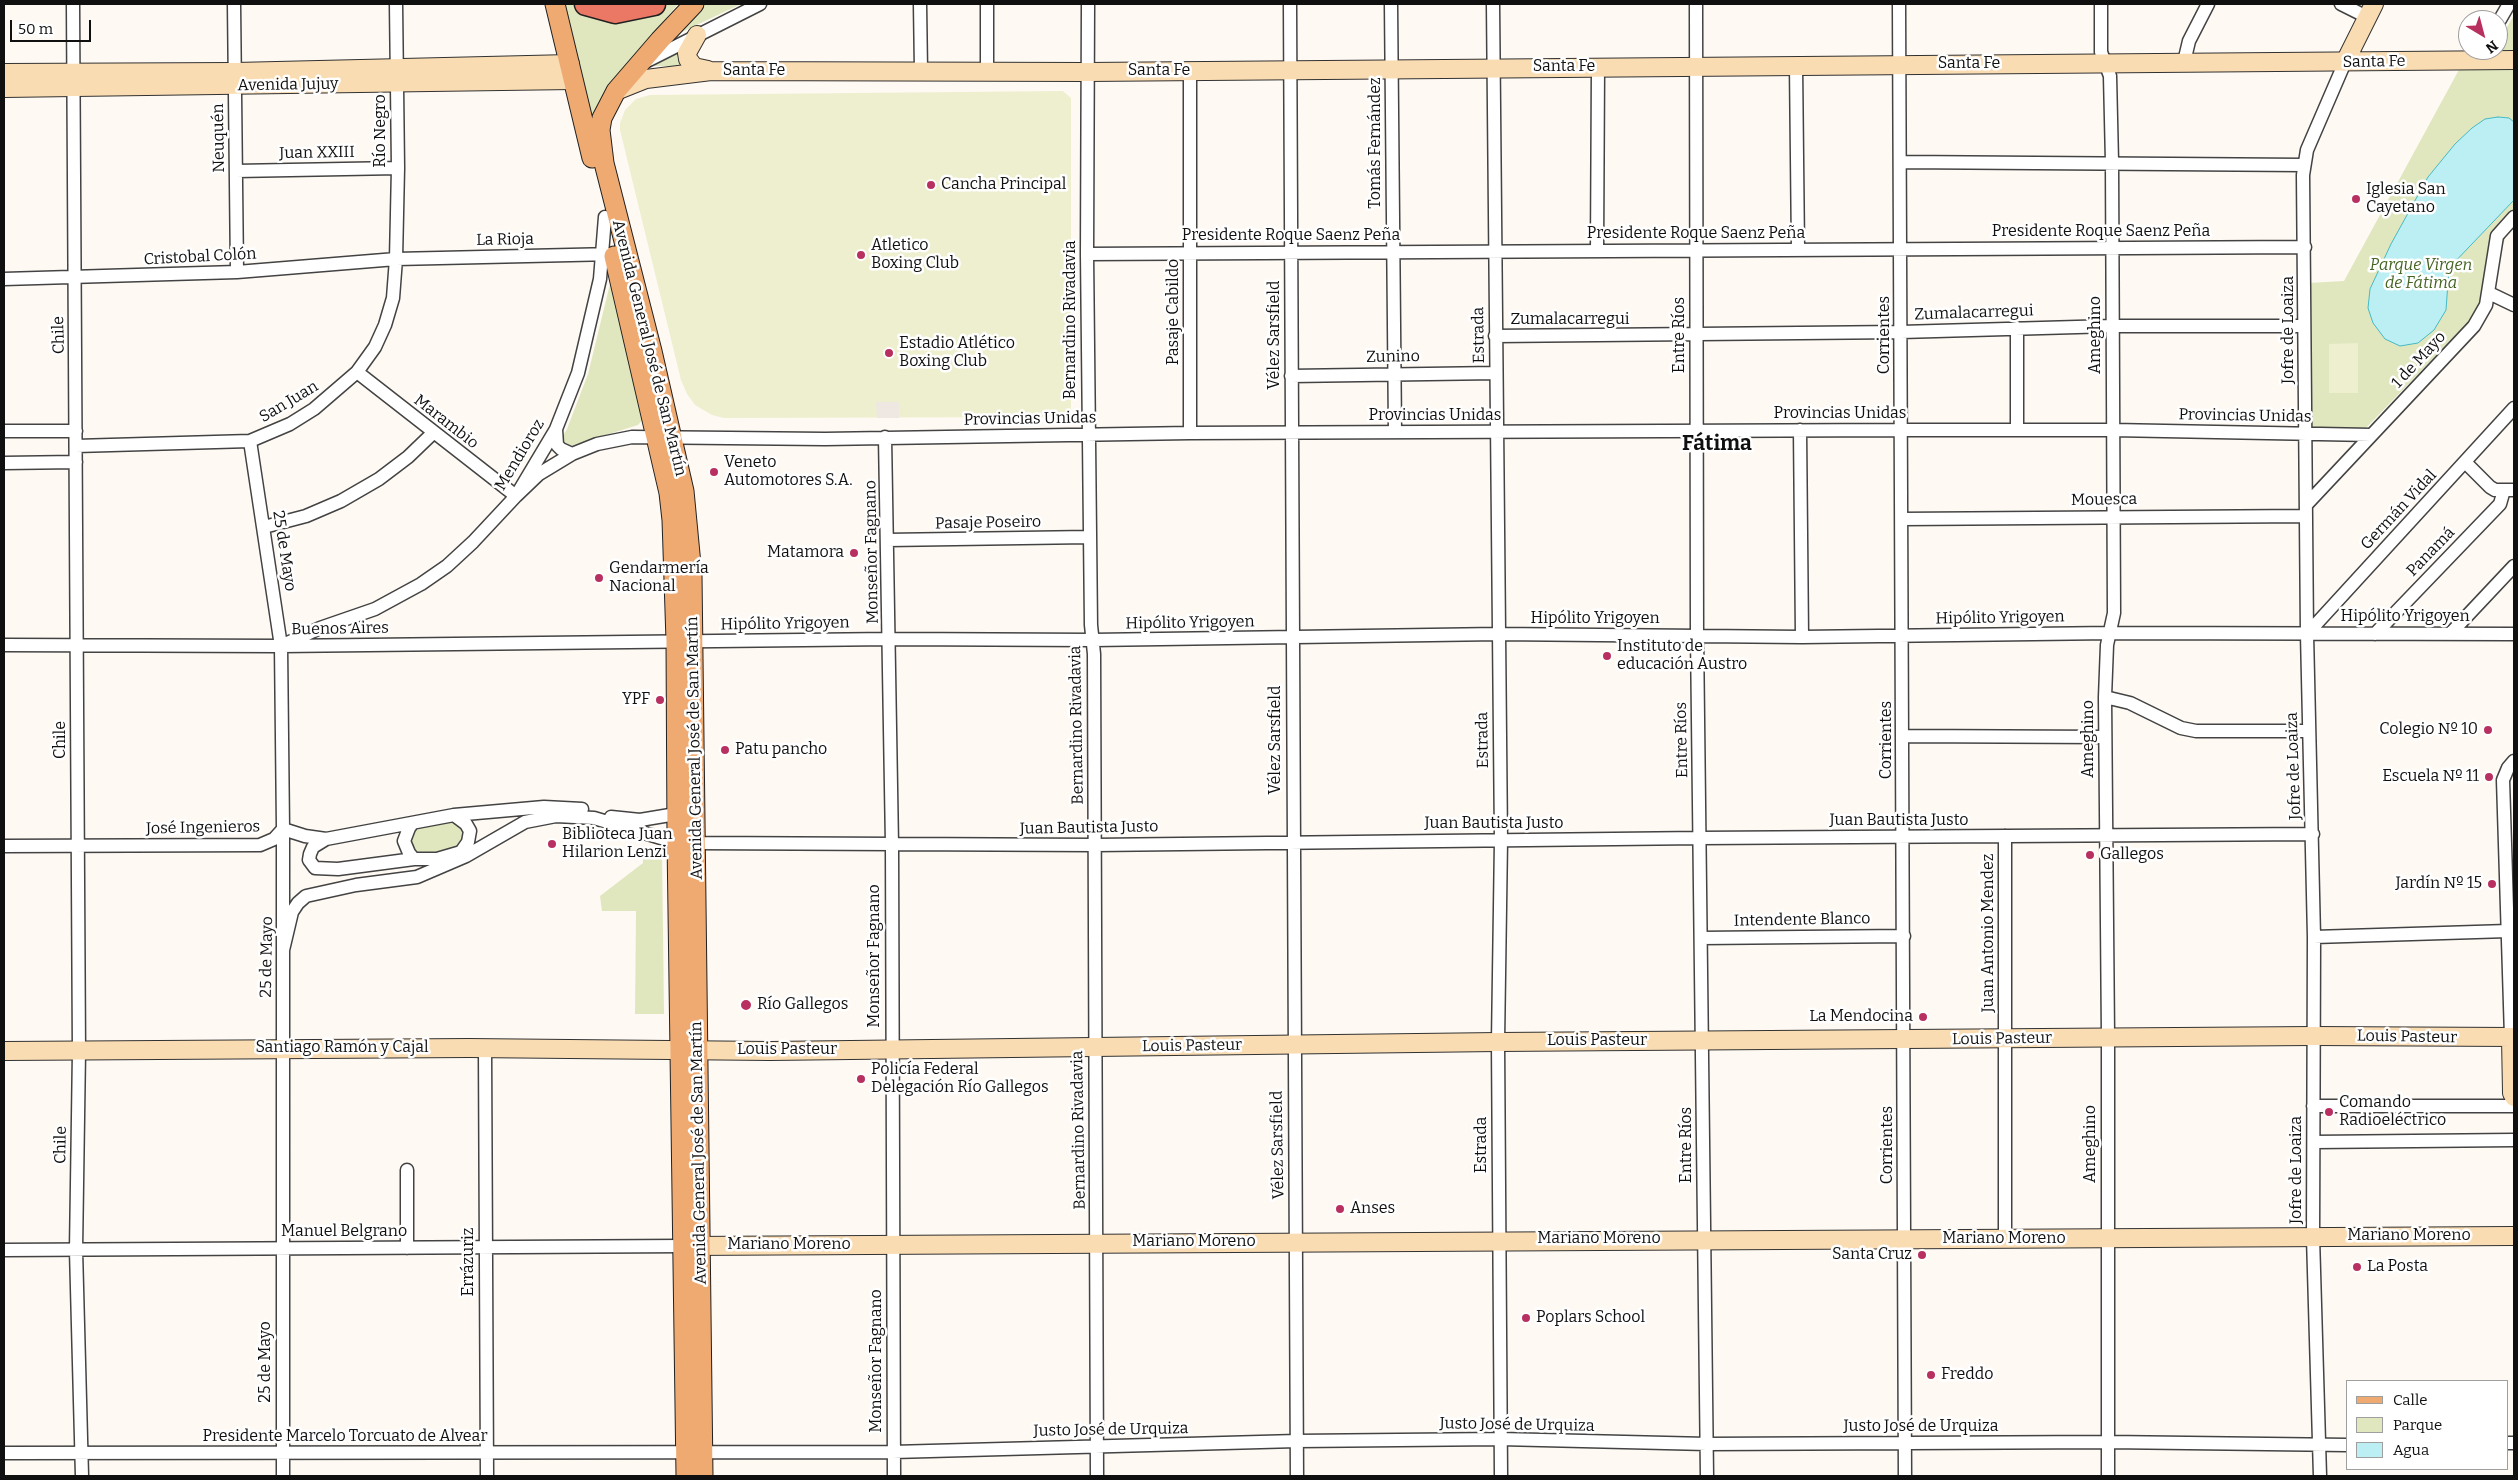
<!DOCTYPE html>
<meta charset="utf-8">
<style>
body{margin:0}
#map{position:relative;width:2518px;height:1480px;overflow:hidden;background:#fef9f3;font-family:Bitter,serif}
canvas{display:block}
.frame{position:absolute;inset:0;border:5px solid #101010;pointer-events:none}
.legend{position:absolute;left:2346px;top:1380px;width:162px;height:90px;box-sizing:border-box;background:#fff;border:1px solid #9f9f9f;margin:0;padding:6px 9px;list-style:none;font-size:15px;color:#101010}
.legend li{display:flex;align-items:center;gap:10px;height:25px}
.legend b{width:25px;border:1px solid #9f9f9f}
.north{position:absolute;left:2458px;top:10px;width:50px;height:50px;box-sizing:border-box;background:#fff;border:1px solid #9f9f9f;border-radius:50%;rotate:143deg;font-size:14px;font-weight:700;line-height:20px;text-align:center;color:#101010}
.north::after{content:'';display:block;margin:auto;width:18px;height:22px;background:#b83060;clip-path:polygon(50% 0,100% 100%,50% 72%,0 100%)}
.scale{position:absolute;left:10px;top:20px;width:81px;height:22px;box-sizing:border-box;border:2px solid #101010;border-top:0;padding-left:6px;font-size:15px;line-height:18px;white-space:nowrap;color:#101010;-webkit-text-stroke:4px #fff;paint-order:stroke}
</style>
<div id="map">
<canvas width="2518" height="1480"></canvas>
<div class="frame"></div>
<ul class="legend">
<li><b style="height:6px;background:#efaa72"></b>Calle</li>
<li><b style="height:14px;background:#e0e7be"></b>Parque</li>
<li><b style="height:14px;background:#bbeff3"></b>Agua</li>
</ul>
<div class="north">N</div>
<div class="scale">50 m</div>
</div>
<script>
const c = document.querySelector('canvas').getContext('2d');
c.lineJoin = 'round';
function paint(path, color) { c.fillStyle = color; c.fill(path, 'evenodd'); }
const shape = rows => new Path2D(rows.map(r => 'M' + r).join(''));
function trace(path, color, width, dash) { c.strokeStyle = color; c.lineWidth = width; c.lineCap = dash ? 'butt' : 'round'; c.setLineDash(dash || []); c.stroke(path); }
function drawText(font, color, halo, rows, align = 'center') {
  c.font = font + ' Bitter,serif'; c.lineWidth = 5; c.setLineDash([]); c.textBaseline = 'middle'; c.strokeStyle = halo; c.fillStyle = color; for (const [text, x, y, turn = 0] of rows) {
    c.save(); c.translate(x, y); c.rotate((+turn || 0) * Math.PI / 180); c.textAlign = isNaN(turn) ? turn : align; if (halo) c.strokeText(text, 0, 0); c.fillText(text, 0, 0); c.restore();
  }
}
paint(shape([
 [562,4,576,4,637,14,668,4,678,4,623,71,598,117,592,119],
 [701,4,741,4,667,39],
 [2514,15,2514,52,2506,52,2501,47,2499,41],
 [677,49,677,58,681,66,647,66],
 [2461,66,2514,66,2514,215,2485,293,2474,316,2363,431,2310,428,2308,283,2344,281],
 [610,284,612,284,643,419,638,425,567,447,562,444,561,439,567,429,588,374],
 [454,821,463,829,465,837,459,848,439,854,414,853,409,837,416,828],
 [643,846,662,852,664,1014,635,1014,636,911,602,911,600,896,643,863]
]), '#e0e7be');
paint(shape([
 [1063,91,1071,98,1071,410,1064,417,724,418,712,415,695,405,687,394,681,380,620,130,620,123,625,110,636,99,650,95],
 [2358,343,2358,393,2329,393,2329,344]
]), '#eeefcf');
paint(shape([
 [876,402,899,402,899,418,877,418]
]), '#efe7e1');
const water = shape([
 [2498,117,2509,118,2514,122,2514,200,2449,268,2446,310,2434,330,2418,343,2400,346,2385,339,2373,323,2368,308,2370,289,2391,244,2428,177,2455,144,2472,128,2485,119,2498,117]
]);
paint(water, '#bbeff3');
trace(water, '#46bac5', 1);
const street = shape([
 [73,4,79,1051,76,1250,82,1476],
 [234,4,237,272],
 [920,4,921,71],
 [1088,4,1087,254,1091,625,1094,654,1097,1476],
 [1290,4,1297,1476],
 [1391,4,1395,432],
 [1493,4,1501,840,1498,1042,1501,1476],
 [1696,4,1697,635,1707,1476],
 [1899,4,1905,1476],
 [2101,4,2101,52,2110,76,2112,162,2114,613,2107,645,2105,697,2108,1037,2108,1476],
 [2341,4,2367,17],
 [2498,23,2509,4],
 [647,61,760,4],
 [2184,62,2189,41,2208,4],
 [1796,65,1798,250],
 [987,71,987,4],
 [1901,162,2304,165],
 [236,171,398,168],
 [1597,251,1598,67],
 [1087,254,2305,247],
 [4,279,237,272,396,259,614,254],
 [2489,293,2514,305],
 [1495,336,1901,332,2112,326,2304,326],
 [357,372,516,496],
 [1291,376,1496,373],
 [556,429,557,445,561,449,572,454],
 [1800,430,1802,637],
 [2017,430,2017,328],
 [4,431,76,431],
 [1190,433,1190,71],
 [885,437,892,845,894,1476],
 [250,441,281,646,283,829,283,1476],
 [76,446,250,441,290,424,314,409,357,372,375,347,385,325,393,298,396,259,398,168,396,4],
 [2465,462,2490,487,2495,490,2514,490],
 [4,463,76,462],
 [516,496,539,474,572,454,597,444,632,437,825,439,1190,433,1902,430,2113,430,2371,435],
 [2306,505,2474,326,2486,305,2497,236,2514,217],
 [1902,519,2306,516],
 [264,527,306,516,341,501,379,479,408,457,433,433],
 [887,540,1089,537],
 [2451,633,2514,566],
 [2307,634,2514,408],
 [2375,634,2500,504,2504,490],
 [4,645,281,646,890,639,1093,640,1498,634,1802,637,2110,633,2514,634],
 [283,645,320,628,375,609,421,584,447,566,473,542,516,496,556,429,578,373,600,279,605,217],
 [2105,697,2130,703,2181,728,2196,731,2308,731],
 [1903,736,2105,737],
 [611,817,640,820,676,814],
 [412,824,409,828,404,841,409,853,414,859,437,859,461,852,468,842,470,831,466,824,454,815],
 [283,829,305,836,326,839,454,815,544,807,582,809],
 [2005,836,2005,1239],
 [326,839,313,847,310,854,309,860,315,868,338,869,414,859],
 [4,846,260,845,274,839,283,829],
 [2314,937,2508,931],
 [1701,938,1904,936],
 [283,950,292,912,298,903,306,896,356,885,417,877,466,856,525,822,556,816,594,818,661,838,696,843,1095,845,1700,838,2313,834],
 [2511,1037,2503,780,2508,768,2514,761],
 [485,1048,487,1476],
 [2313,1106,2514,1106],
 [2314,1142,2514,1140],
 [407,1170,407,1248],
 [4,1250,684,1246],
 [2507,1443,2514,1443],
 [4,1453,893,1452,1297,1441,1500,1439,1707,1444,2108,1442,2347,1445],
 [2320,1476,2313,1237,2314,937,2307,634,2303,175,2307,150,2345,62]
]);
const secondary = shape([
 [697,35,687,53,688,59,694,67,708,70],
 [2345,62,2374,4],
 [4,73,235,72,570,64],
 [4,88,573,80],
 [616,91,646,79,711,71,1087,72,2514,60],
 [2511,1037,2512,1093,2514,1097],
 [4,1051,469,1048,770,1051,1498,1042,2313,1036,2514,1037],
 [687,1246,2514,1236]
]);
const primary = shape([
 [555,4,592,158],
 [694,4,660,40,616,91,602,118,600,130,604,163,652,351,684,491,692,575,703,1476],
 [614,256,669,493,672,520,676,641,677,841,686,1476]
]);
const highway = shape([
 [586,4,615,12,654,4]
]);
trace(street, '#434343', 15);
trace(secondary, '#323232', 20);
trace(primary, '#212121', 21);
trace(highway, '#212121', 25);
trace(street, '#fff', 12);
trace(secondary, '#fadcb3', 18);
trace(primary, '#efaa72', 19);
trace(highway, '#eb7865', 22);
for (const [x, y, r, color] of [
 [931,185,5,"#b83060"],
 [2356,199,5,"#b83060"],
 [861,255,5,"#b83060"],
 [889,353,5,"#b83060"],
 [714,472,5,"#b83060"],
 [854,553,5,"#b83060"],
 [599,578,5,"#b83060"],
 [1607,656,5,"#b83060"],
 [660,700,5,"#b83060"],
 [2488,730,5,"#b83060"],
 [725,750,5,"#b83060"],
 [2489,777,5,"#b83060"],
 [552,844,5,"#b83060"],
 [2090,855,5,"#b83060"],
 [2492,884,5,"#b83060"],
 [746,1005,6,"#b83060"],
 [1923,1017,5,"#b83060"],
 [861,1079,5,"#b83060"],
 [2329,1112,5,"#b83060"],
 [1340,1209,5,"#b83060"],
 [1922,1255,5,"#b83060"],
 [2357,1267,5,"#b83060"],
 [1526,1318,5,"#b83060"],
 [1931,1375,5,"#b83060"]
]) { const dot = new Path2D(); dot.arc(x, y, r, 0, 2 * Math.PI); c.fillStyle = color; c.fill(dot); trace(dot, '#fff', 2); }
drawText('16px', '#101010', '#fff', [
 ["Santa Fe",2374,62,-1],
 ["Santa Fe",1969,64],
 ["Santa Fe",1564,67],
 ["Santa Fe",754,71],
 ["Santa Fe",1159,71],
 ["Avenida Jujuy",288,85,-1],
 ["Río Negro",381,131,-90],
 ["Neuquén",219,138,-91],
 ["Tomás Fernández",1376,143,-90],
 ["Juan XXIII",317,153,-1],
 ["Presidente Roque Saenz Peña",2101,232],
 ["Presidente Roque Saenz Peña",1696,234],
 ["Presidente Roque Saenz Peña",1291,236],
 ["La Rioja",505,240,-1],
 ["Cristobal Colón",200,257,-3],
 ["Pasaje Cabildo",1174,312,-90],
 ["Zumalacarregui",1974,313,-2],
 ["Bernardino Rivadavia",1071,320,-90],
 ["Zumalacarregui",1570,320],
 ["Jofre de Loaiza",2289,330,-90],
 ["Chile",59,335,-91],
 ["Vélez Sarsfield",1275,335,-90],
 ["Estrada",1479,335,-91],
 ["Entre Ríos",1680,335,-90],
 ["Corrientes",1885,335,-90],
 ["Ameghino",2096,335,-90],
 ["Avenida General José de San Martín",649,348,76],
 ["Zunino",1393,357,-1],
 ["1 de Mayo",2419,360,-47],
 ["San Juan",289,402,-31],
 ["Provincias Unidas",1840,414],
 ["Provincias Unidas",1435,416],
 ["Provincias Unidas",2245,416,1],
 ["Provincias Unidas",1030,419,-1],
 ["Marambio",446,422,38],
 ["Mendioroz",520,455,-59],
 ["Mouesca",2104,500,-1],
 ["Germán Vidal",2399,510,-47],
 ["Pasaje Poseiro",988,523,-1],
 ["25 de Mayo",284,551,81],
 ["Monseñor Fagnano",872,552,-91],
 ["Panamá",2431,552,-46],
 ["Hipólito Yrigoyen",2405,617],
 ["Hipólito Yrigoyen",2000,618,-1],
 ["Hipólito Yrigoyen",1595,619],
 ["Hipólito Yrigoyen",1190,623,-1],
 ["Hipólito Yrigoyen",785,624,-1],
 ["Buenos Aires",340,629,-1],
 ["Bernardino Rivadavia",1077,725,-91],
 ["Ameghino",2089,739,-90],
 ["Chile",61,740,-90],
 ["Vélez Sarsfield",1276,740,-90],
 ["Estrada",1483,740,-91],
 ["Entre Ríos",1682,740,-91],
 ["Corrientes",1887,740,-90],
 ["Avenida General José de San Martín",695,748,-91],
 ["Jofre de Loaiza",2294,766,-92],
 ["Juan Bautista Justo",1899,821],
 ["Juan Bautista Justo",1494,824],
 ["José Ingenieros",203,828,-1],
 ["Juan Bautista Justo",1089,828,-1],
 ["Intendente Blanco",1802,920,-1],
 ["Juan Antonio Mendez",1989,933,-90],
 ["Monseñor Fagnano",875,956,-90],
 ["25 de Mayo",267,957,-89],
 ["Louis Pasteur",2407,1037,1],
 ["Louis Pasteur",2002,1039,-1],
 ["Louis Pasteur",1597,1041],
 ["Louis Pasteur",1192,1046,-1],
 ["Santiago Ramón y Cajal",342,1048],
 ["Louis Pasteur",787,1050],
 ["Bernardino Rivadavia",1079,1130,-91],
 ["Ameghino",2091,1144,-90],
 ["Chile",61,1145,-89],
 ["Vélez Sarsfield",1278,1145,-91],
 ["Estrada",1482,1145,-90],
 ["Entre Ríos",1687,1145,-90],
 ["Corrientes",1888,1145,-90],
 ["Avenida General José de San Martín",699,1153,-91],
 ["Jofre de Loaiza",2297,1170,-90],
 ["Manuel Belgrano",344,1232],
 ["Mariano Moreno",2409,1236],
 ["Mariano Moreno",1599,1239],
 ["Mariano Moreno",2004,1239],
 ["Mariano Moreno",1194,1242],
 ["Mariano Moreno",789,1245],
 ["Errázuriz",469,1262,-90],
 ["Monseñor Fagnano",877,1361,-90],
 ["25 de Mayo",266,1362,-90],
 ["Justo José de Urquiza",1517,1425,1],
 ["Justo José de Urquiza",1921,1427],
 ["Justo José de Urquiza",1111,1430,-1],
 ["Presidente Marcelo Torcuato de Alvear",345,1437]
]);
drawText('16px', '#101010', '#fff', [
 ["Cancha Principal",941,185],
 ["Iglesia San",2366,190],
 ["Cayetano",2366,208],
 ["Atletico",871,246],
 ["Boxing Club",871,264],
 ["Estadio Atlético",899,344],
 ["Boxing Club",899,362],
 ["Veneto",724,463],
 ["Automotores S.A.",724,481],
 ["Matamora",844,553,"right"],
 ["Gendarmería",609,569],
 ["Nacional",609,587],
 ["Instituto de",1617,647],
 ["educación Austro",1617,665],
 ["YPF",650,700,"right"],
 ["Colegio Nº 10",2478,730,"right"],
 ["Patu pancho",735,750],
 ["Escuela Nº 11",2479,777,"right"],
 ["Biblioteca Juan",562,835],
 ["Hilarion Lenzi",562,853],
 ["Gallegos",2100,855],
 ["Jardín Nº 15",2482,884,"right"],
 ["Río Gallegos",757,1005],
 ["La Mendocina",1913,1017,"right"],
 ["Policía Federal",871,1070],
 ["Delegación Río Gallegos",871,1088],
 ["Comando",2339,1103],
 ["Radioeléctrico",2339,1121],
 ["Anses",1350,1209],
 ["Santa Cruz",1912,1255,"right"],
 ["La Posta",2367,1267],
 ["Poplars School",1536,1318],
 ["Freddo",1941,1375]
], 'left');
drawText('italic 16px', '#456423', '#fff', [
 ["Parque Virgen",2421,266],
 ["de Fátima",2421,284]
]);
drawText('bold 21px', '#101010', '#fff', [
 ["Fátima",1717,444]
]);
</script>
